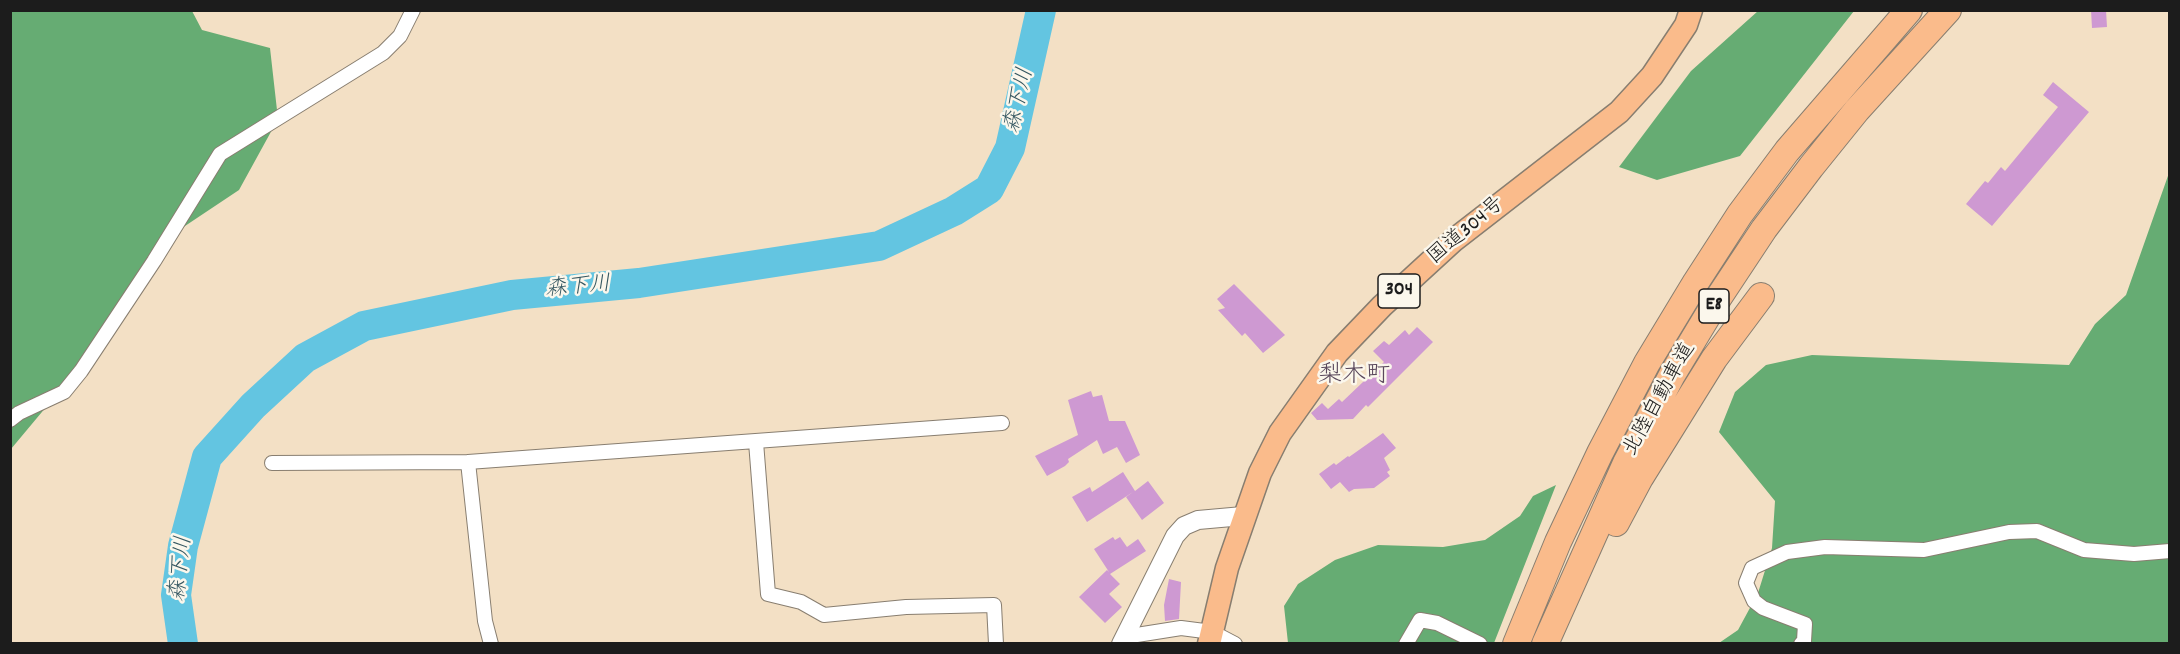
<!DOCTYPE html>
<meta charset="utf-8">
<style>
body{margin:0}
#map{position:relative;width:2180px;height:654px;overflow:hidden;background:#f3e0c5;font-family:Dekko,sans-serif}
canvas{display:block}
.frame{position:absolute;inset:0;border:12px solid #1c1c1c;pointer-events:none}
</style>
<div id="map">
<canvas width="2180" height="654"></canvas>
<div class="frame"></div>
</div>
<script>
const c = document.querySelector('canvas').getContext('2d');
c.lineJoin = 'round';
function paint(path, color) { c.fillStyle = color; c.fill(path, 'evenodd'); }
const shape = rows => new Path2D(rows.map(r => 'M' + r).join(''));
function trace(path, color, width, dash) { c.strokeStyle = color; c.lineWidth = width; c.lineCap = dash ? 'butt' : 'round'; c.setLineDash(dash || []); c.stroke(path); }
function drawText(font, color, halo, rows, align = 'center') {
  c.font = font + ' Dekko,"Klee One",sans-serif'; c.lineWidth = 5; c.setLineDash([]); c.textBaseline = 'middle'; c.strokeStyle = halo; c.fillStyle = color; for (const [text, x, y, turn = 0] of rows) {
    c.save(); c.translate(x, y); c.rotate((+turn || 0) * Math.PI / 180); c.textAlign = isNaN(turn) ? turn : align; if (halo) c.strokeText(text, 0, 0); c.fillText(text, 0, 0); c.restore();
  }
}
paint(shape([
 [11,11,192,11,202,30,270,48,278,119,239,190,170,236,118,321,11,449],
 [1758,11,1854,11,1740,156,1657,180,1619,167,1691,71],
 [2169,173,2169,643,1719,643,1738,630,1758,593,1772,548,1775,501,1719,432,1735,392,1766,365,1812,355,2069,365,2095,324,2126,295],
 [1556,485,1494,643,1288,643,1284,606,1298,584,1335,560,1378,545,1443,547,1485,540,1520,516,1533,496]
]), '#66ac73');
trace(shape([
 [183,644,176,595,183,546,207,457,253,406,305,358,364,326,512,295,639,283,879,246,954,211,989,189,1010,148,1041,10]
]), '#63c5e1', 30);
paint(shape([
 [2091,10,2106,10,2107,27,2092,28],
 [2053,82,2089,112,1992,226,1966,204,1985,181,1988,183,2001,167,2005,171,2058,107,2043,95],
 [1234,284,1285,335,1263,353,1245,333,1242,336,1218,310,1225,308,1217,299],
 [1417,327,1433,342,1368,407,1366,405,1353,419,1317,420,1311,413,1322,403,1328,409,1339,399,1342,402,1384,362,1373,351,1384,341,1389,345,1405,330,1409,335],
 [1091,391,1093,397,1102,395,1109,421,1125,421,1140,455,1126,463,1117,447,1103,454,1097,440,1068,459,1069,462,1065,466,1047,476,1035,456,1078,435,1068,400],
 [1383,433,1396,448,1384,458,1390,470,1387,472,1390,476,1374,488,1354,489,1349,492,1340,482,1331,489,1319,474,1334,463,1336,465,1348,456,1349,457],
 [1123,472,1135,491,1148,481,1164,503,1142,520,1126,497,1133,492,1087,522,1072,497,1090,487,1092,492],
 [1113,537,1115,540,1120,537,1127,547,1138,539,1146,551,1110,574,1120,584,1109,594,1122,607,1105,623,1079,597,1107,570,1109,572,1094,549],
 [1169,579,1181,582,1179,619,1165,621,1164,605]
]), '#ce99d2');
const minor = shape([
 [10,420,19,413,64,392,81,371,154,261,220,154,383,53,400,36,413,10],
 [756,442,768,594,801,602,824,615,906,607,994,605,996,644],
 [468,462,485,621,491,644],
 [272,463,468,462,1002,423],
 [1124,637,1181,628,1212,632,1235,644],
 [1406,644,1420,620,1437,623,1480,644],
 [1801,644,1804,641,1805,624,1763,608,1754,601,1746,583,1752,568,1787,552,1825,547,1924,550,2009,532,2037,531,2084,550,2134,554,2170,551]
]);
const tertiary = shape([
 [1121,644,1175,536,1184,526,1198,520,1243,516]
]);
const trunk = shape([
 [1209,644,1227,568,1260,473,1280,433,1337,353,1382,306,1454,240,1619,112,1652,76,1686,25,1691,10]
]);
const motorway = shape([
 [1616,523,1640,478,1714,359,1761,296],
 [1516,644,1558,542,1600,453,1647,363,1696,282,1740,214,1787,151,1909,10],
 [1545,644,1626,463,1672,375,1719,297,1764,229,1811,167,1857,110,1948,10]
]);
trace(minor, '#887e70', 16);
trace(tertiary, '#887e70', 20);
trace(trunk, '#887e70', 25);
trace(motorway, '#887e70', 28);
trace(minor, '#fff', 14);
trace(tertiary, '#fff', 18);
trace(trunk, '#fabb8b', 22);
trace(motorway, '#fabb8b', 26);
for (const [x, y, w] of [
 [1399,291,42],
 [1714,306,30]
]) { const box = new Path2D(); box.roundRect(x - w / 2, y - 17, w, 34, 4.5); c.fillStyle = '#fbf7ec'; c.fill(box); trace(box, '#1c1c1c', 1.5); }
drawText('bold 20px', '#1c1c1c', null, [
 ["304",1399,291],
 ["E8",1714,306]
]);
drawText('21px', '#1c1c1c', '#fbf7ec', [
 ["国道304号",1467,232,-40],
 ["北陸自動車道",1661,400,-61]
]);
drawText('italic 22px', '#355761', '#fbf7ec', [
 ["森下川",1021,101,-77],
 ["森下川",578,289,-5],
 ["森下川",183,569,-84]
]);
drawText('24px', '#5a485c', '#fbf7ec', [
 ["梨木町",1354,378]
]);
</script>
